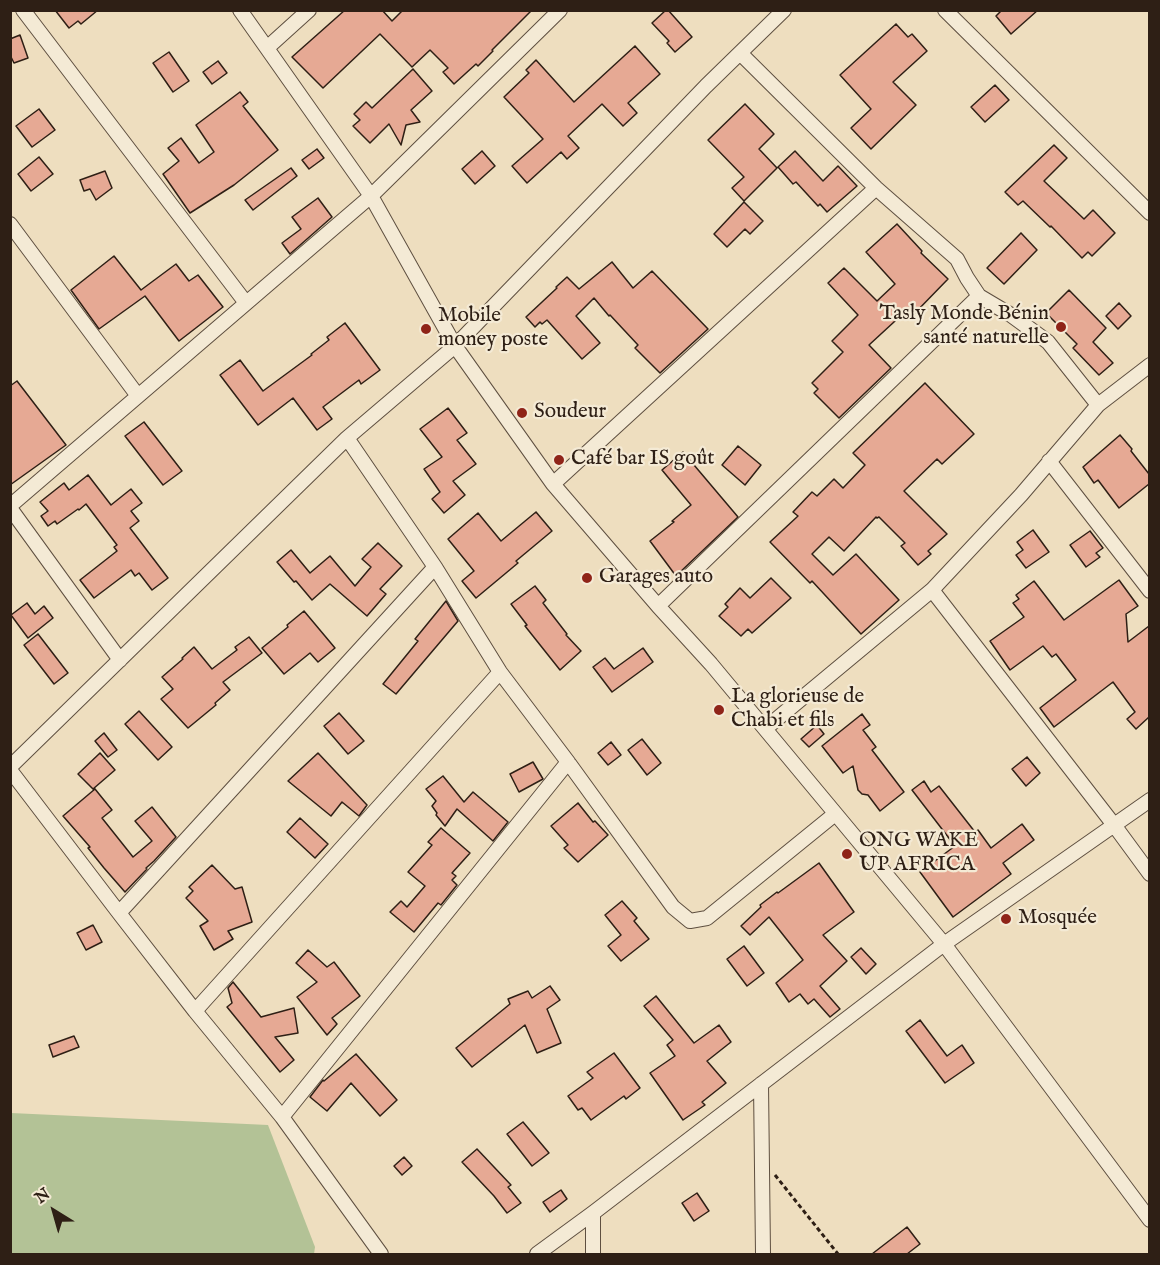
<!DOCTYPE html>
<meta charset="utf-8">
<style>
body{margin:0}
#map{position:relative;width:1160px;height:1265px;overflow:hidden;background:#eedebf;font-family:"IM FELL English",serif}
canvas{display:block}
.frame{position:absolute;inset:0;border:12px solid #2e1f15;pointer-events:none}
.north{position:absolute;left:24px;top:1181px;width:60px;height:60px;-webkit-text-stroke:4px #f4ead5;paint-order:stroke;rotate:323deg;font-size:16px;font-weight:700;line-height:24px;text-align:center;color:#2e1f15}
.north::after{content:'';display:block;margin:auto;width:21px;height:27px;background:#2e1f15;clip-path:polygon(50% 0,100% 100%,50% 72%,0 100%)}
</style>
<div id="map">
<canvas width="1160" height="1265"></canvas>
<div class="frame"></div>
<div class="north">N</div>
</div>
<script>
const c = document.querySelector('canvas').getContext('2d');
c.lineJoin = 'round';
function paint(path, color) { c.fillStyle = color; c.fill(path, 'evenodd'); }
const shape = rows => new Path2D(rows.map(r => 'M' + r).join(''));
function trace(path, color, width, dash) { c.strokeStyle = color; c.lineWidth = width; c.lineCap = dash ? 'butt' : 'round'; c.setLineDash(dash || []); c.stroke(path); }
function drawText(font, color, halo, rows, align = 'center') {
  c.font = font + ' "IM FELL English",serif'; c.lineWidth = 4.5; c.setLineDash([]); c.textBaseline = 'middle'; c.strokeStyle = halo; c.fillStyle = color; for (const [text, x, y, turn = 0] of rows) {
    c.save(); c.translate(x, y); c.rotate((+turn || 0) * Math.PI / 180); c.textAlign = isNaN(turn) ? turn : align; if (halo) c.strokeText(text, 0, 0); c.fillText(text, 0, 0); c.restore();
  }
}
paint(shape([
 [11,1113,268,1125,315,1247,314,1254,11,1254]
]), '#b3c296');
const building = shape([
 [55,10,98,10,81,24,78,21,69,28,55,10],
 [345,10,382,10,392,21,403,10,532,10,492,50,493,51,478,66,476,64,454,84,443,72,448,68,430,50,412,67,380,34,323,88,292,57,345,10],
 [666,10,668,10,692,37,675,52,667,43,669,41,652,23,666,10],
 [1002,10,1038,10,1011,34,996,16,1002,10],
 [896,24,908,37,912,34,927,51,893,82,916,105,871,149,851,128,871,109,840,75,896,24],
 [20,35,28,58,14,63,10,55,10,39,20,35],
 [635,46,660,74,628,103,637,113,623,126,602,104,568,136,579,148,567,159,561,152,527,183,512,166,543,139,504,97,529,73,526,70,536,60,574,102,635,46],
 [169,52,189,81,173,92,153,63,169,52],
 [218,61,227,73,212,84,203,72,218,61],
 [413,69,432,91,411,110,420,122,406,125,401,145,389,124,370,143,353,126,360,120,354,114,366,102,372,108,413,69],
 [995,85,1009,100,985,122,971,107,995,85],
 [240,92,248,102,243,106,278,150,234,185,190,213,163,174,179,161,168,148,181,138,199,163,214,152,196,125,240,92],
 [745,104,774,134,759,149,777,168,744,201,732,188,744,177,708,140,745,104],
 [39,109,55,130,32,147,16,126,39,109],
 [1054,145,1067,158,1044,181,1084,219,1093,210,1115,233,1092,256,1088,252,1082,258,1051,226,1050,227,1023,201,1018,205,1005,192,1054,145],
 [317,149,324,158,309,169,302,160,317,149],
 [482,151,495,166,475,184,462,169,482,151],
 [795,151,823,181,838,166,857,186,827,212,820,204,818,206,796,182,793,184,778,167,795,151],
 [39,157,53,174,31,191,18,174,39,157],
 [291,168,297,176,253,210,245,200,291,168],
 [105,171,112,188,96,200,90,189,84,191,80,180,105,171],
 [318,198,332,217,290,254,282,243,301,229,292,217,318,198],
 [744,202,763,221,750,234,745,229,727,247,714,234,744,202],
 [897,224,922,251,921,253,948,279,912,316,907,310,869,345,891,368,839,418,814,393,818,389,812,383,843,352,832,341,858,315,828,283,844,268,877,301,895,284,866,252,897,224],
 [1021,233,1037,250,1004,284,987,268,1021,233],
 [114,256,141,290,176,264,189,281,198,275,223,307,179,341,145,296,99,329,71,290,114,256],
 [612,262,633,288,652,271,708,329,660,373,635,348,638,345,610,315,609,316,594,298,576,316,600,343,582,359,547,320,542,324,540,322,535,327,526,317,557,288,556,287,567,277,579,289,612,262],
 [1069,290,1106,328,1093,342,1113,363,1099,375,1073,348,1077,344,1046,313,1069,290],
 [1119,303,1131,316,1118,329,1106,316,1119,303],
 [345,323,380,370,361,384,359,380,323,407,332,419,317,430,293,398,258,425,220,375,240,360,263,391,312,355,311,354,329,340,327,337,345,323],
 [17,381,66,445,10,485,10,386,17,381],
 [925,383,974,434,942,464,937,459,904,491,947,534,928,551,931,554,918,565,901,546,905,543,879,517,877,518,876,517,844,551,829,537,812,554,833,575,856,554,899,600,861,634,812,581,810,583,770,542,798,516,793,512,812,492,817,496,834,479,843,488,865,465,853,453,925,383],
 [448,408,467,433,457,440,476,464,453,481,465,495,444,513,432,499,440,492,424,469,442,457,420,429,448,408],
 [144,422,182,471,163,485,125,436,144,422],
 [1120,435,1132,449,1131,451,1149,474,1149,484,1119,508,1098,480,1094,483,1083,467,1120,435],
 [738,446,761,465,745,485,722,465,738,446],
 [683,452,738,517,676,576,650,541,674,522,672,521,691,505,662,470,683,452],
 [88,475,111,505,131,489,142,503,131,511,139,521,130,528,168,578,152,590,139,573,135,576,131,570,94,598,80,580,117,551,114,547,117,545,86,504,79,510,78,509,57,524,55,521,48,526,41,516,48,511,40,502,64,483,69,490,88,475],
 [536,512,552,531,516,561,518,563,476,598,462,581,474,571,448,539,478,513,501,541,536,512],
 [1033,530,1049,552,1026,568,1016,555,1023,550,1017,542,1033,530],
 [1090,531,1103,548,1096,553,1100,557,1086,567,1070,545,1090,531],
 [378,543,402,566,380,589,386,594,367,616,330,584,312,600,296,581,294,582,277,562,291,550,310,573,330,556,355,586,371,567,362,559,378,543],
 [771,578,791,598,752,633,748,629,741,636,719,616,728,607,725,604,740,588,750,598,771,578],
 [1119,580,1138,606,1126,614,1128,642,1149,626,1149,717,1136,729,1127,719,1135,712,1113,682,1054,727,1040,708,1076,680,1056,654,1052,657,1043,646,1010,670,990,641,1024,617,1013,603,1019,599,1016,595,1034,581,1064,620,1119,580],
 [535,586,546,600,543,603,567,634,566,635,581,651,560,670,525,626,527,625,511,604,535,586],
 [446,601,458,621,396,694,383,684,418,641,415,639,446,601],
 [27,603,35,614,44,606,53,618,28,638,11,615,27,603],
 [304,611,335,648,318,662,310,653,284,674,262,648,288,627,287,625,304,611],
 [38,634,68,673,54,684,24,645,38,634],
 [249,637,262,653,223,682,230,690,215,703,216,705,188,728,161,699,173,689,162,677,183,659,182,658,194,647,212,669,237,650,235,647,249,637],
 [643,648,653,662,612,692,593,667,605,658,614,669,643,648],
 [139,711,172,747,158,760,125,724,139,711],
 [339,713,364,741,348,754,324,726,339,713],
 [862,714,870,725,863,730,876,747,872,750,904,792,880,811,868,795,862,794,858,790,853,766,843,773,822,746,862,714],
 [817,725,824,734,809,747,801,739,817,725],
 [104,733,117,750,108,757,95,741,104,733],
 [642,739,661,763,647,775,628,750,642,739],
 [611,742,621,755,608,765,598,753,611,742],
 [100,753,115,770,93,789,78,774,100,753],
 [318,753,367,805,359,816,342,802,331,816,288,781,318,753],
 [1027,757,1040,773,1026,786,1012,769,1027,757],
 [533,762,543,779,519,792,510,774,533,762],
 [443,776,464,802,473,792,508,822,493,841,457,809,445,826,436,815,437,813,432,806,436,801,426,789,443,776],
 [924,781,931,792,939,786,975,832,978,830,991,848,1022,824,1034,840,1003,863,1011,874,953,917,920,872,955,846,912,790,924,781],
 [95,789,112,810,102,818,133,857,152,841,135,821,152,807,176,837,154,861,146,868,147,869,125,892,104,868,88,848,90,847,63,816,95,789],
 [578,803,593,822,595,821,608,835,578,862,564,848,568,845,551,826,578,803],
 [300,818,328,844,315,858,287,832,300,818],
 [441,828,470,853,452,873,456,876,452,880,457,885,441,905,438,903,414,932,390,912,401,901,407,907,425,886,408,872,432,845,428,842,441,828],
 [819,863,854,912,823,935,847,961,820,986,840,1009,830,1017,814,999,808,1004,800,994,789,1002,776,983,803,960,769,917,750,935,741,926,761,907,760,905,777,892,778,893,819,863],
 [212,865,235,889,242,887,252,922,228,931,233,939,214,950,200,926,208,921,186,898,193,891,189,887,212,865],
 [622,901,637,918,634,921,649,939,621,961,608,946,621,935,605,915,622,901],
 [93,925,102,942,86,950,77,933,93,925],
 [744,946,764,973,747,986,727,959,744,946],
 [861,948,876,964,866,974,851,957,861,948],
 [308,950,327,967,334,962,360,996,332,1018,337,1024,327,1035,297,997,317,982,296,963,308,950],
 [233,982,261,1017,294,1008,298,1033,275,1037,294,1060,280,1072,227,1007,232,1003,228,988,233,982],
 [550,986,560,1000,547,1009,561,1043,537,1053,525,1025,472,1067,456,1048,510,1004,508,999,528,991,532,998,550,986],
 [656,996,694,1043,719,1025,731,1042,707,1061,726,1083,702,1102,705,1105,683,1120,650,1073,675,1056,667,1045,673,1040,644,1006,656,996],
 [920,1020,947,1056,962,1045,974,1063,945,1083,906,1031,920,1020],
 [74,1036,79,1047,53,1057,49,1045,74,1036],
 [614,1053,640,1088,626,1099,624,1096,591,1120,582,1108,578,1110,568,1096,593,1078,587,1072,614,1053],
 [356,1054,397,1100,380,1116,351,1083,327,1111,310,1097,323,1080,324,1081,356,1054],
 [523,1122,549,1153,532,1166,507,1134,523,1122],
 [477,1149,511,1185,508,1187,521,1203,507,1213,494,1196,462,1162,477,1149],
 [404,1157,412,1166,402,1175,394,1166,404,1157],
 [561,1190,567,1199,550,1212,543,1202,561,1190],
 [697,1193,709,1211,694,1221,682,1203,697,1193],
 [907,1227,920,1244,907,1254,872,1254,907,1227]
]);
paint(building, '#e6a994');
trace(building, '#2e1f15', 1.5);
const street = shape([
 [23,10,246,303],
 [240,10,371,196,455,346,553,484,658,606,711,664,944,944,1150,1220],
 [945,10,1150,213],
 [267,48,309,10],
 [740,53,876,188,957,259,967,278,979,296,1011,315,1048,342,1098,405],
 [10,224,138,396],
 [347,438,435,567,500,672,568,762,673,907,690,921,707,918,835,814],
 [1049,461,1150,591],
 [553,484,876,188],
 [10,506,371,196,560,10],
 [10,508,120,660],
 [932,590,1114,825,1150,874],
 [658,606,979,296],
 [766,728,932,590,1021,495,1098,405,1150,365],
 [10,767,347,438,455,346,706,86,784,10],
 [10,770,119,913,195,1011,282,1117,381,1254],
 [119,913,435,567],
 [195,1011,500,672],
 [761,1084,763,1254],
 [282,1117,568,762],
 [537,1254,593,1213,944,944,1150,800],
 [593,1254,593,1213]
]);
trace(street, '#5e4f40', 16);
trace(shape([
 [775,1175,838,1254]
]), '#2e1f15', 3, [4.5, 3]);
trace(street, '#f4ead5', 14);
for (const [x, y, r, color] of [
 [1061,327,6,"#8f2418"],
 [426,329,6,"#8f2418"],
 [522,413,6,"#8f2418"],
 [559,460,6,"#8f2418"],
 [587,578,6,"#8f2418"],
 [719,710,6,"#8f2418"],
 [847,854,6,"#8f2418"],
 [1006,919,6,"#8f2418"]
]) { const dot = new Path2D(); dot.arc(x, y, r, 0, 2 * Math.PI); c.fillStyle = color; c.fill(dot); trace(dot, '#f4ead5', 2); }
drawText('21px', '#2e1f15', '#f4ead5', [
 ["Tasly Monde Bénin",1049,315,"right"],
 ["santé naturelle",1049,339,"right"],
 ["Mobile",438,317],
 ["money poste",438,341],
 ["Soudeur",534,413],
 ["Café bar IS goût",571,460],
 ["Garages auto",599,578],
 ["La glorieuse de",731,698],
 ["Chabi et fils",731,722],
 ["ONG WAKE",859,842],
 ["UP AFRICA",859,866],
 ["Mosquée",1018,919]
], 'left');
</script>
